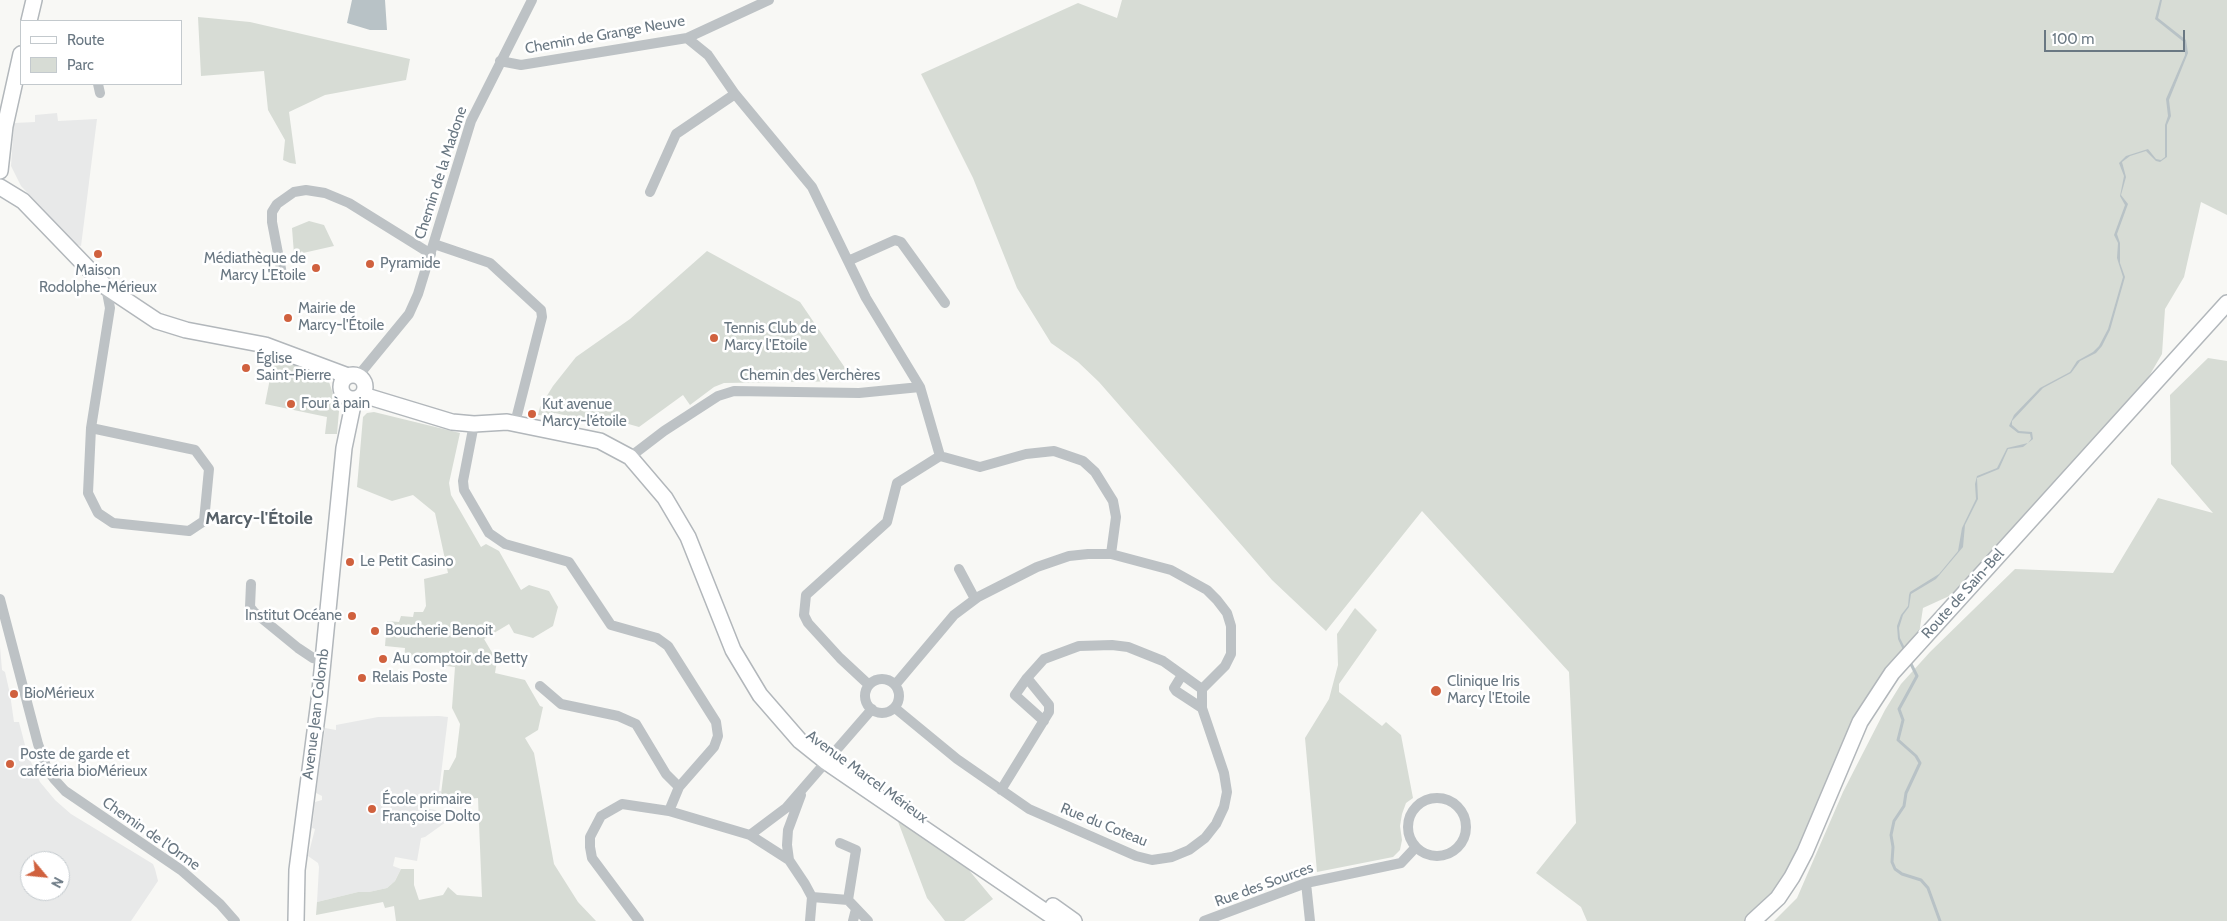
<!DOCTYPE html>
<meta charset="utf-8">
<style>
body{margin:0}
#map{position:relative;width:2227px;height:921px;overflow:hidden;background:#f8f8f5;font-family:Cabin,sans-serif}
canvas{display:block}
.legend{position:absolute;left:20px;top:20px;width:162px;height:65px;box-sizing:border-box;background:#fff;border:1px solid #c3c9cd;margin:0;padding:6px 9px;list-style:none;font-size:15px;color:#6a7883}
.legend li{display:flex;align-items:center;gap:10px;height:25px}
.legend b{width:25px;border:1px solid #c3c9cd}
.north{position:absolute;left:20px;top:851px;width:50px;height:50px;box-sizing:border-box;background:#fff;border:1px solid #c3c9cd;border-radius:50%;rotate:118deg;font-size:14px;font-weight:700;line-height:20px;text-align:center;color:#6a7883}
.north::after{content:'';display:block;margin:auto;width:18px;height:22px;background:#d0613e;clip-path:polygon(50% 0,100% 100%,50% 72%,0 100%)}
.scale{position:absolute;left:2044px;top:30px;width:141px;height:22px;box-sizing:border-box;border:2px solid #6a7883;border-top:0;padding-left:6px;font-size:15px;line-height:18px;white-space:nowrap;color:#6a7883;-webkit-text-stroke:4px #fff;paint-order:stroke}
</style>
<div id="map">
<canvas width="2227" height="921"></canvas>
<ul class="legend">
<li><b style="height:6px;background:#fff"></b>Route</li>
<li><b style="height:14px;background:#d7dcd5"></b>Parc</li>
</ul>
<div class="north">N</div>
<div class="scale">100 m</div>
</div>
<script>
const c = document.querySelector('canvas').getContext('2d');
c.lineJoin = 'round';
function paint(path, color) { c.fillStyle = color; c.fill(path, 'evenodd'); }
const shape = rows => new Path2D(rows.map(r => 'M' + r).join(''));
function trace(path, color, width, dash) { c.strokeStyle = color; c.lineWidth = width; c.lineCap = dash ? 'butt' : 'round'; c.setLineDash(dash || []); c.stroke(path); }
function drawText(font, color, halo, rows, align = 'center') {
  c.font = font + ' Cabin,sans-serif'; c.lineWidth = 5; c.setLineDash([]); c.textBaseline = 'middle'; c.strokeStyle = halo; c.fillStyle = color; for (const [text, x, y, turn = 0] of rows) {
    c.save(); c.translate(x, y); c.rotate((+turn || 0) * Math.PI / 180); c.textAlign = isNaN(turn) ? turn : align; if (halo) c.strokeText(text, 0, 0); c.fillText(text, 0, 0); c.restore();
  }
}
paint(shape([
 [57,113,58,121,97,119,81,246,77,245,21,186,11,166,14,123,35,122,35,115],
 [0,647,2,670,5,672,10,694,14,722,19,722,27,753,40,782,55,800,71,814,153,864,155,869,158,881,131,921,0,921],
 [30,861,60,861,60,891,30,891],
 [439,716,448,717,439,791,441,791,440,802,425,800,424,808,436,810,446,822,425,837,421,838,417,861,395,857,393,866,401,869,395,881,387,888,369,892,358,892,317,902,319,867,318,863,308,856,315,829,312,828,315,802,322,800,322,796,316,793,325,728,336,730,336,725,378,717]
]), '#e8e9e9');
paint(shape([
 [1122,0,2227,0,2227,215,2201,202,2184,277,2165,309,2162,354,2145,383,2043,494,1958,592,1923,608,1919,634,1884,674,1795,861,1764,907,1745,921,1587,921,1581,907,1536,873,1576,823,1569,672,1422,511,1326,631,1272,580,1099,382,1078,362,1051,343,1017,288,973,178,921,74,1078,3,1117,18],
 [198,17,250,22,410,59,406,80,325,95,289,112,296,164,290,163,283,160,285,140,268,110,264,71,201,76],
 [309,221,324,225,334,246,303,253,302,251,297,256,294,254,292,228],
 [707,251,800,302,854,381,724,383,714,387,690,405,683,395,639,427,618,421,617,427,555,413,546,416,538,415,540,407,553,386,576,357,630,319],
 [274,358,314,371,329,382,339,411,337,434,325,434,327,417,265,404],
 [2208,358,2227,361,2227,921,1774,921,1797,898,1843,792,1885,710,1901,684,1930,652,2015,569,2113,573,2158,498,2213,513,2171,464,2170,395],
 [374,412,460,433,449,483,451,495,481,547,486,544,499,551,521,590,529,585,549,591,558,607,553,626,533,638,514,633,509,624,484,639,497,661,495,673,525,680,540,706,543,707,538,730,525,738,534,753,554,864,578,902,596,921,396,921,394,906,385,908,383,902,316,915,317,902,358,892,369,892,387,888,395,881,401,869,414,869,414,885,419,900,443,895,448,887,457,895,482,897,478,798,440,802,444,770,449,770,456,757,460,724,452,708,455,667,404,661,405,648,385,646,387,621,399,622,401,616,413,617,414,612,423,612,426,606,424,579,448,573,435,513,413,495,392,501,357,487,363,417,367,413],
 [1355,608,1377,630,1339,684,1339,692,1382,726,1386,722,1401,735,1413,798,1406,803,1402,814,1400,826,1402,840,1400,850,1393,857,1317,872,1305,738,1329,699,1338,665,1337,634],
 [897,819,968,869,993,899,964,921,945,921,927,898]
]), '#d7dcd5');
paint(shape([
 [352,0,385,0,387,30,370,30,347,23],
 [2160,0,2162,0,2158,18,2186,40,2188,53,2169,100,2171,116,2167,125,2167,157,2160,162,2156,161,2146,151,2130,156,2122,162,2126,177,2121,195,2128,204,2117,234,2120,243,2120,263,2125,277,2110,330,2102,346,2096,353,2080,361,2071,373,2043,388,2012,421,2012,425,2019,431,2032,432,2033,439,2023,447,2008,449,1999,469,1977,478,1978,499,1965,525,1963,547,1936,579,1911,594,1909,607,1903,615,1899,628,1900,638,1906,650,1904,652,1898,639,1897,626,1901,615,1908,606,1909,595,1910,592,1939,574,1958,551,1962,528,1976,499,1975,484,1977,476,1997,468,2007,448,2028,443,2031,439,2030,434,2018,433,2009,426,2014,415,2040,388,2070,372,2077,361,2093,352,2099,346,2108,329,2123,277,2117,258,2118,243,2114,235,2125,205,2120,196,2124,176,2119,163,2126,156,2148,149,2156,159,2161,160,2165,157,2165,125,2168,116,2166,99,2185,55,2185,43,2155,19]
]), '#b8c2c6');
trace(shape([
 [1909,660,1917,676,1899,709,1903,720,1898,740,1916,756,1920,763,1906,793,1904,806,1894,821,1891,835,1893,847,1892,862,1895,869,1902,874,1921,880,1928,888,1940,921]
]), '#b8c2c6', 3);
const secondary = shape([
 [29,21,34,0],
 [0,171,5,126,21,54],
 [0,187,23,201,106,287,157,321,186,330,265,345,348,376],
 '341 387a12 12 0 1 1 24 0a12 12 0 1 1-24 0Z',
 [363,395,452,422,474,424,507,422,600,441,630,457,665,498,688,537,733,650,760,695,800,741,825,761,1059,921],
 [1053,906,1074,921],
 [296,921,297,870,319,701,344,448,354,400],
 [1753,921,1778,898,1792,877,1805,852,1860,722,1892,673,2227,303]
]);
trace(secondary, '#b2b7bb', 18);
trace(shape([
 [687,38,708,55,735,94,812,187,866,298,920,387,940,456,897,483,887,522,806,595,804,615,808,623,840,658,869,685],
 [500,61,521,65,687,38,769,0],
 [98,84,100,93],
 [650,192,676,134,735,94],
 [434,244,490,263,541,310,542,317,515,423],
 [848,261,895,240,901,242,945,303],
 [282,274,272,222,272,212,277,204,294,192,306,190,325,193,349,203,431,254],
 [358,376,409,314,418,294,471,121,532,0],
 [474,424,463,481,464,490,489,533,505,544,569,562,611,625,657,638,668,646,716,722,718,736,714,747,679,787,669,811],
 [91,428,195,450,209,469,204,521,189,531,113,523,98,513,88,493,91,428,110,308,106,287],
 [940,456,980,467,1026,454,1054,451,1083,461,1095,472,1113,501,1116,517,1111,554],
 [630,457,664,431,718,396,734,391,859,393,920,387],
 [959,569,975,599],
 [251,584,250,607,254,612,298,648,313,658,323,660],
 [0,599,38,744,47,769,55,780,65,791,181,870,220,904,235,921],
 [1182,675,1174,688,1176,691,1202,708],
 [1027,678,1015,695,1044,721],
 '865 696a17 17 0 1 1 34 0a17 17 0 1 1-34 0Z',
 [895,685,954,615,978,597,1037,567,1069,556,1088,554,1111,554,1171,570,1207,590,1217,600,1227,613,1231,626,1231,654,1225,666,1202,689],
 [540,686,561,704,618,716,636,724,666,774,679,787],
 [895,708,957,759,1029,809,1136,856,1152,860,1172,857,1189,850,1205,838,1216,824,1224,807,1227,792,1224,773,1202,708,1202,689],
 [1001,790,1049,712,1049,705,1027,678,1044,659,1079,646,1112,645,1128,647,1163,661,1202,689],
 '1408 827a29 29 0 1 1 58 0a29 29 0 1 1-58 0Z',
 [750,835,786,808,872,709],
 [840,843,856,850,848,900],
 [789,860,787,845,788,830,801,795],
 [1306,883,1310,921],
 [812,897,848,900,868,921],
 [639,921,592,858,590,847,590,837,601,816,622,804,669,811,750,835,789,860,805,884,812,897,810,921],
 [853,921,856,909],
 [1204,921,1306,883,1401,863,1416,847]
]), '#bdc2c5', 10);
trace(secondary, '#fff', 15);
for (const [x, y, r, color] of [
 [98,254,5,"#d0613e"],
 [370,264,5,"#d0613e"],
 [316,268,5,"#d0613e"],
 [288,318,5,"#d0613e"],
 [714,338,5,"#d0613e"],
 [246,368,5,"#d0613e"],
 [291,404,5,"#d0613e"],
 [532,414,5,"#d0613e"],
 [350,562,5,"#d0613e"],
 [352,616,5,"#d0613e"],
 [375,631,5,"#d0613e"],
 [383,659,5,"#d0613e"],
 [362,678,5,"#d0613e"],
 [1436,691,6,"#d0613e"],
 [14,694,5,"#d0613e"],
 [10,764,5,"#d0613e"],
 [372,809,5,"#d0613e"]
]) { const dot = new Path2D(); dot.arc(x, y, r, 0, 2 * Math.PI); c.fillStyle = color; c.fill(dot); trace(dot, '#fff', 2); }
drawText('15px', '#6a7883', '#fff', [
 ["Chemin de Grange Neuve",605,35,-10],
 ["Chemin de la Madone",441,173,-72],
 ["Chemin des Verchères",810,376],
 ["Route de Sain-Bel",1963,594,-48],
 ["Avenue Jean Colomb",316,714,-83],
 ["Avenue Marcel Mérieux",867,777,36],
 ["Rue du Coteau",1104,825,22],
 ["Chemin de l'Orme",151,834,35],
 ["Rue des Sources",1264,885,-20]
]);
drawText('15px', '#6a7883', '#fff', [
 ["Médiathèque de",306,259,"right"],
 ["Marcy L'Etoile",306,276,"right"],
 ["Pyramide",380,264],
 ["Maison",98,271,"center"],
 ["Rodolphe-Mérieux",98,288,"center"],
 ["Mairie de",298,309],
 ["Marcy-l'Étoile",298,326],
 ["Tennis Club de",724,329],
 ["Marcy l'Etoile",724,346],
 ["Église",256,359],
 ["Saint-Pierre",256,376],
 ["Four à pain",301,404],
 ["Kut avenue",542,405],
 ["Marcy-l’étoile",542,422],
 ["Le Petit Casino",360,562],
 ["Institut Océane",342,616,"right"],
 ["Boucherie Benoit",385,631],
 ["Au comptoir de Betty",393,659],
 ["Relais Poste",372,678],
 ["Clinique Iris",1447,682],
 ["Marcy l'Etoile",1447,699],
 ["BioMérieux",24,694],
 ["Poste de garde et",20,755],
 ["cafétéria bioMérieux",20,772],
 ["École primaire",382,800],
 ["Françoise Dolto",382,817]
], 'left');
drawText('bold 18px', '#576169', '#fff', [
 ["Marcy-l'Étoile",259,519]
]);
</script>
